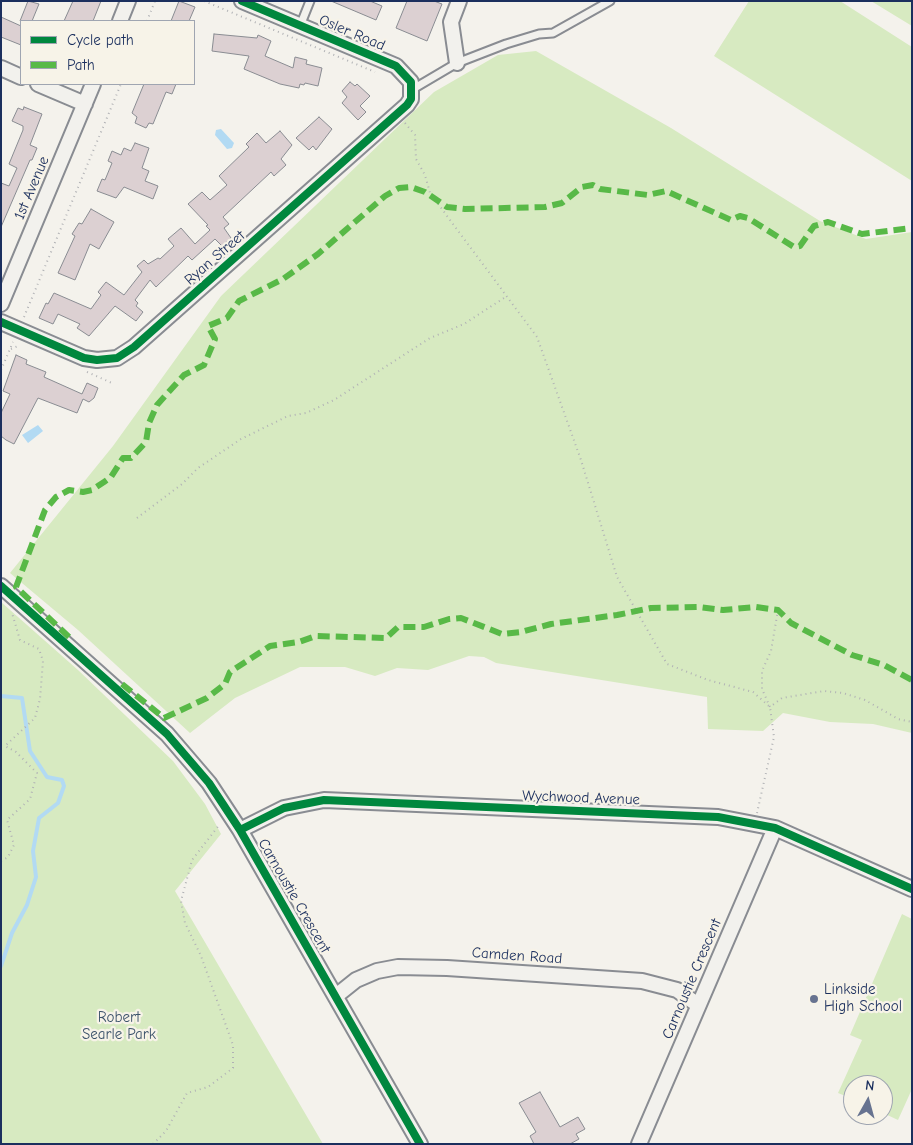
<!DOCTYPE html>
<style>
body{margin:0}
#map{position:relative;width:913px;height:1145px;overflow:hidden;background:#f4f2ec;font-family:"Comic Neue",sans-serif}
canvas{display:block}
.frame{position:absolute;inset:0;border:2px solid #1b2f5e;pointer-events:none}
.legend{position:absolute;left:20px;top:20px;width:175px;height:65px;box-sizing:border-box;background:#f7f3e8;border:1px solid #9fa5b1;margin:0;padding:6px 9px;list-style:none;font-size:15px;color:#1b2f5e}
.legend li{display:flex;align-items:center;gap:10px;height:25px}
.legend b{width:25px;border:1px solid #9fa5b1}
.north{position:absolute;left:843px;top:1075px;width:50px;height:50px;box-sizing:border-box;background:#f7f3e8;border:1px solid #9fa5b1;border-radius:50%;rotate:7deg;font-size:14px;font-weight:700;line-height:20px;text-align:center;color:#1b2f5e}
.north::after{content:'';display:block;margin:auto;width:18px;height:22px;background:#677390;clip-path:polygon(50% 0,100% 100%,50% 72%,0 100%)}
</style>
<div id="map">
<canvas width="913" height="1145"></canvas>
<div class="frame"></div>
<ul class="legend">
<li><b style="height:6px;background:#00873e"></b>Cycle path</li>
<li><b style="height:6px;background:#58b947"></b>Path</li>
</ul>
<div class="north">N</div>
</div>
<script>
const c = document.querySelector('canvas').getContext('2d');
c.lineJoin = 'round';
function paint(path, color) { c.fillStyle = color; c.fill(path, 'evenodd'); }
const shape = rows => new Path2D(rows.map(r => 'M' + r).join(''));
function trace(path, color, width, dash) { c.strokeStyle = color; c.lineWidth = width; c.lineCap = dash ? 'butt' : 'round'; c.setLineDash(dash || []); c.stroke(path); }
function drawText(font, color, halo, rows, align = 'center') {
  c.font = font + ' "Comic Neue",sans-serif'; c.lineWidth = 4.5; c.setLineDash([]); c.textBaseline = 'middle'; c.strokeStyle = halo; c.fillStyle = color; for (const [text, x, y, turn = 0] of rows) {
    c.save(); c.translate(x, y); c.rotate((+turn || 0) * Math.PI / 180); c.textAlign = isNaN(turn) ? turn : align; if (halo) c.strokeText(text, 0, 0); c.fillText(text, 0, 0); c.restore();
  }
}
paint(shape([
 [749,1,840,1,912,47,912,181,714,56],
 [871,1,912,1,912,26],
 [536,51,671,128,820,221,866,239,912,232,912,733,873,724,830,722,783,713,763,731,708,729,707,697,496,663,484,657,469,656,428,670,397,668,375,676,345,667,300,667,235,698,190,733,78,630,10,573,113,446,221,296,434,92,498,55],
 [1,602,78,670,173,761,205,804,221,834,175,891,323,1144,1,1144],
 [902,914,912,919,912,1089,898,1120,883,1113,883,1085,853,1085,853,1099,838,1093,862,1040,850,1035]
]), '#d7eac1');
paint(shape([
 [221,129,234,143,232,148,227,149,215,135,216,130],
 [38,425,43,431,28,443,22,435]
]), '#b2daf3');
trace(shape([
 [1,696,22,698,30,751,47,777,62,780,64,786,58,803,39,818,33,851,36,877,27,905,12,933,1,966]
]), '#b2daf3', 4);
const building = shape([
 [28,1,39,4,32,21,20,21,28,1],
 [73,1,101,1,93,21,64,21,73,1],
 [179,1,195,7,189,21,171,21,179,1],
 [331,1,370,1,382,6,376,20,331,1],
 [407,1,434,1,442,4,427,41,396,28,407,1],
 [1,17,21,26,21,45,1,37,1,17],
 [214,34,257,38,258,35,271,41,265,56,293,68,295,57,307,60,306,64,322,68,318,86,305,83,304,85,300,84,299,88,280,84,244,69,249,56,212,51,214,34],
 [350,82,355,86,357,84,370,96,360,106,366,112,358,120,342,103,347,97,342,91,350,82],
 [144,84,176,84,172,94,166,92,153,124,149,123,146,128,135,123,137,117,132,113,144,84],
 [24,107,42,114,30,145,37,148,32,160,30,160,1,227,1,183,9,186,17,168,9,164,23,130,23,126,12,121,18,108,23,110,24,107],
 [319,117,332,129,316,150,313,146,309,150,296,138,319,117],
 [280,131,292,145,281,159,286,165,274,176,271,172,223,217,229,224,224,228,231,238,222,246,215,239,192,260,188,256,156,287,150,280,135,300,138,303,136,306,143,312,136,321,115,306,89,336,77,328,80,324,58,314,53,324,39,318,46,303,48,304,54,293,91,309,101,295,98,292,106,282,124,295,142,272,137,266,144,260,148,264,158,258,160,259,174,246,168,239,181,228,195,244,210,230,206,226,208,225,188,204,202,192,210,200,227,185,219,176,249,147,246,144,257,133,266,143,280,131],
 [135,143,149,148,142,168,149,171,145,181,158,186,153,199,124,187,116,198,97,191,102,179,105,180,112,163,108,161,112,151,121,155,124,148,131,151,135,143],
 [91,209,114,222,99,249,90,244,75,280,58,273,75,236,72,234,79,223,82,224,91,209],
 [16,355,27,360,26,364,46,372,44,377,82,394,87,383,98,388,94,398,89,402,83,399,77,413,38,398,14,444,6,440,1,436,1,413,10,394,3,391,16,355],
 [540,1092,560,1127,578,1117,585,1129,576,1134,579,1139,570,1144,534,1144,530,1136,536,1132,519,1103,540,1092]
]);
paint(building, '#dcd0d2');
trace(building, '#898c92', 1);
const service = shape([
 [300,26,310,1],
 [413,89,457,63,506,44,539,34,553,33,610,1]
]);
const minor = shape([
 [120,21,128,1],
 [457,63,451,22,459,1],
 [1,68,21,77],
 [38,84,85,104],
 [1,304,93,84],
 [1,322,84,358,97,360,117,358,134,347,407,105,411,99,411,82,396,66,242,1],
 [1,586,167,734,209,783,240,830,420,1144],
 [240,830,284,808,324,800,718,817,775,828,912,889],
 [336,996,356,980,377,971,398,967,447,968,642,981,677,990,698,1005],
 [639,1144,775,828]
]);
trace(service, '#898c92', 11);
trace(minor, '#898c92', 18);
trace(shape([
 [204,1,375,72],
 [147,21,155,1],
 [405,123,415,135,416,159,425,175,430,193,537,337,581,460,617,577,667,664,708,680,753,692,770,707,774,737,757,813],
 [24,317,121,84],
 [11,349,20,345],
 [1,370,13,342],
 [87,372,112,383],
 [137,518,182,484,198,468,241,439,288,416,306,413,334,400,430,338,464,324,507,296],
 [778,610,771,651,762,671,762,689,770,707,782,698,824,691,843,693,865,700,898,719,912,722],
 [1,861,8,857,14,845,7,820,30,799,37,773,16,752,5,746,35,718,40,699,43,661,39,649,20,640,12,613],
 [153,1144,166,1131,187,1093,208,1087,233,1068,233,1045,201,956,185,923,181,901,192,860,220,824]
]), '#b1b2b5', 2, [1, 4]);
trace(service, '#f2f1ed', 7);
trace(minor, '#f2f1ed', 14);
trace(shape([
 [69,637,16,587,45,510,56,497,69,490,83,492,92,490,104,482,111,477,123,458,131,458,146,442,149,423,157,405,184,375,204,365,215,339,208,326,227,318,239,301,283,279,318,254,385,196,399,188,411,187,425,192,447,207,465,209,545,207,562,203,582,187,593,185,600,189,648,195,666,191,731,220,740,216,748,218,794,247,800,246,814,226,828,222,862,234,912,228],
 [122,684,164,718,207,698,225,684,230,672,270,646,299,642,316,636,386,638,398,627,424,627,449,619,461,618,502,634,521,632,551,624,617,615,651,608,699,607,723,610,756,607,778,610,791,623,852,655,884,665,912,680]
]), '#58b947', 6, [12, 6]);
trace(shape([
 [1,322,84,358,97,360,117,358,134,347,407,105,411,99,411,82,396,66,242,1],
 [1,586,167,734,209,783,240,830,420,1144],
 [240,830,284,808,324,800,718,817,775,828,912,889]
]), '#00873e', 8);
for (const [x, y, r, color] of [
 [814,999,5,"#677390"]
]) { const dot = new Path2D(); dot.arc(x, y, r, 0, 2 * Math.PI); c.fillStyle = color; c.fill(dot); trace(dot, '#f7f3e8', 2); }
drawText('15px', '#1b2f5e', '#f7f3e8', [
 ["Osler Road",352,33,23],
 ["1st Avenue",32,188,-67],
 ["Ryan Street",215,258,-41],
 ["Wychwood Avenue",581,798,2],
 ["Carnoustie Crescent",294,896,60],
 ["Camden Road",517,956,4],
 ["Carnoustie Crescent",692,979,-67]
]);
drawText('15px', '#1b2f5e', '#f7f3e8', [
 ["Linkside",824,990],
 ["High School",824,1007]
], 'left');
drawText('15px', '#3c536b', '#f7f3e8', [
 ["Robert",119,1018],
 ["Searle Park",119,1035]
]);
</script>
